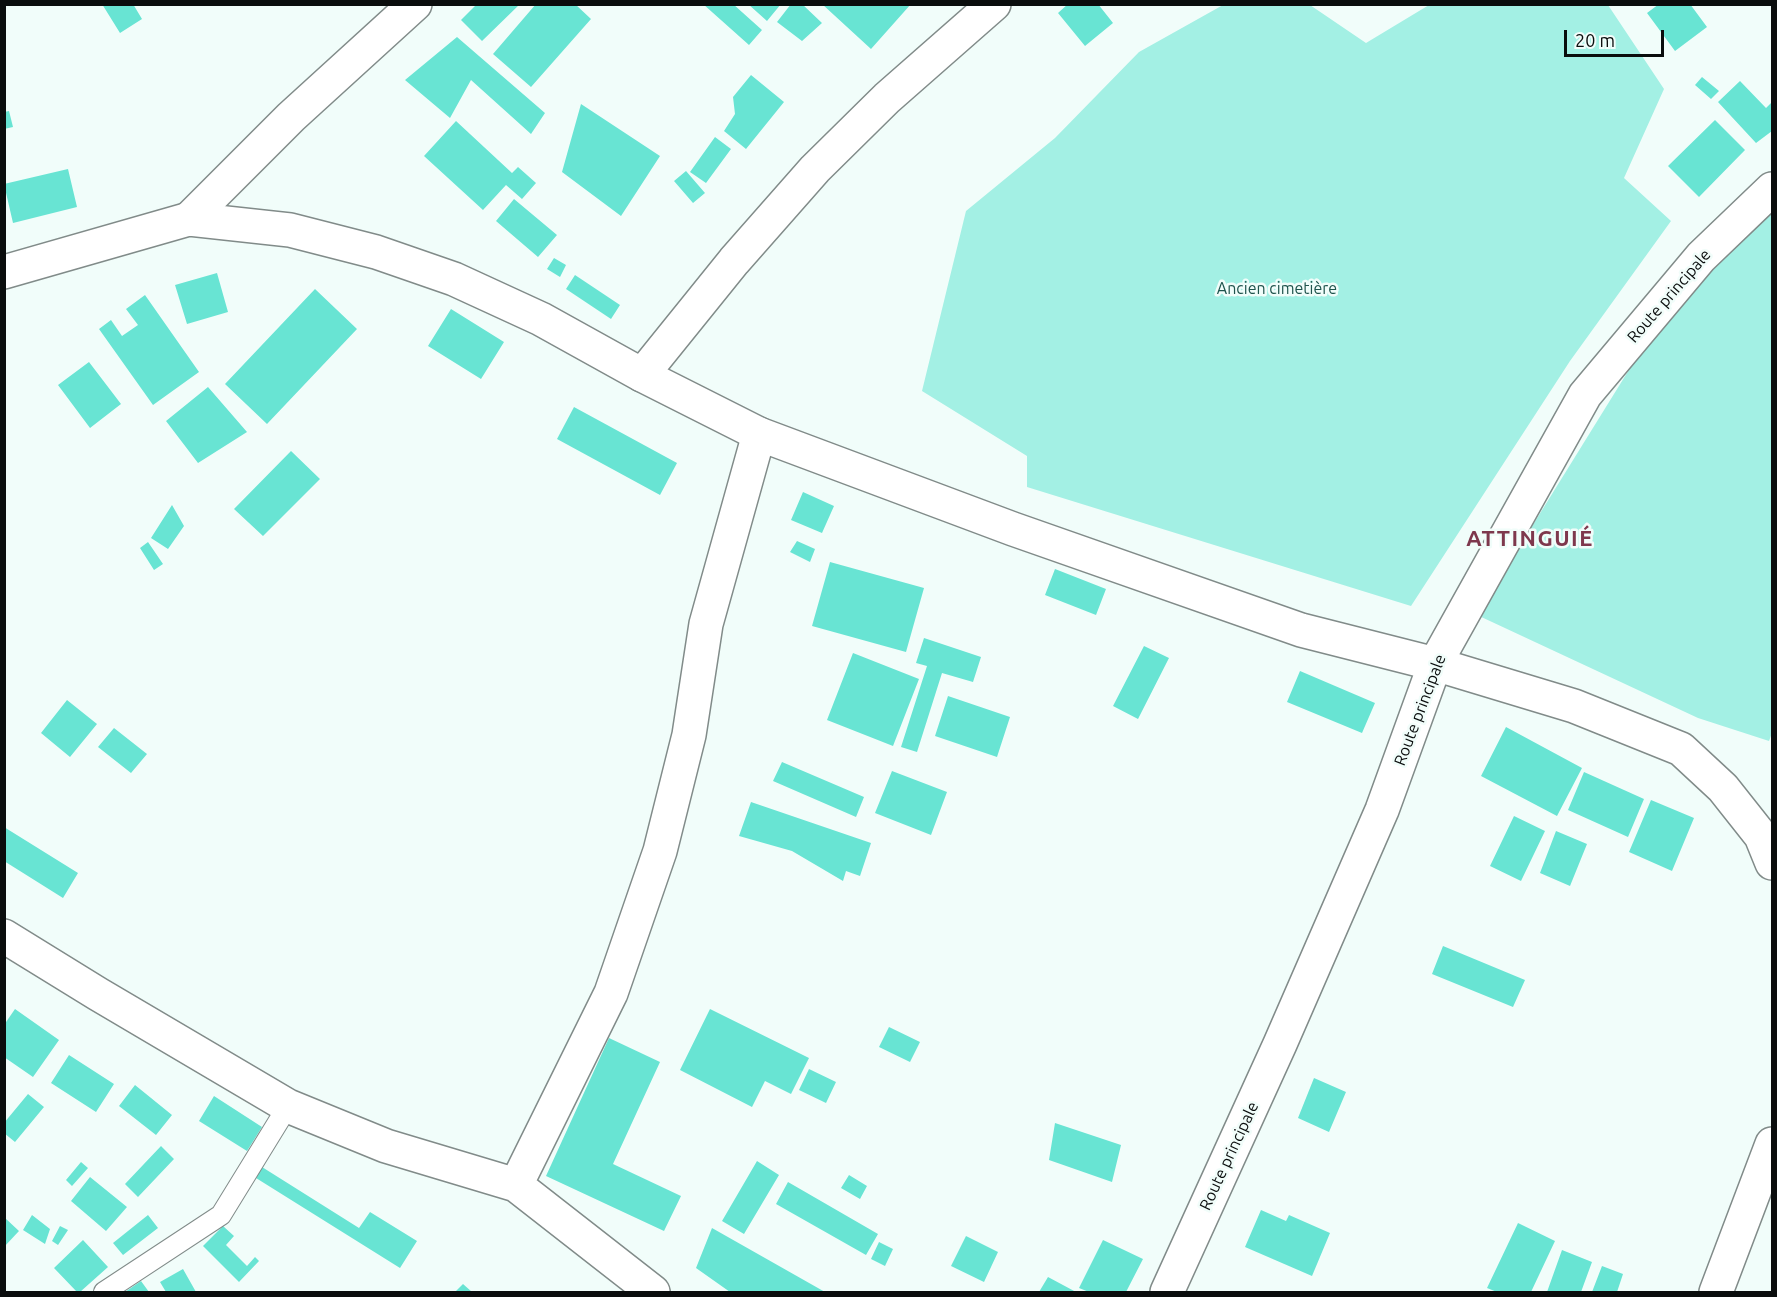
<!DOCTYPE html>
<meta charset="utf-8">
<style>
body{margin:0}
#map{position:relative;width:1777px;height:1297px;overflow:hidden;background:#f1fdfa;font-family:Ubuntu,sans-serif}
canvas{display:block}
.frame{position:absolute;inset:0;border:6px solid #0a0d0d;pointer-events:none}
.scale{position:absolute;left:1564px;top:30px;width:100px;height:27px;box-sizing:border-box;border:3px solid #0a0d0d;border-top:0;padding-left:8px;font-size:18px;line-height:21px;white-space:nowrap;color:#0a0d0d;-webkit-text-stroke:4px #f1fdfa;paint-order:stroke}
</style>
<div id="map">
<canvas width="1777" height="1297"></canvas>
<div class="frame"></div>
<div class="scale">20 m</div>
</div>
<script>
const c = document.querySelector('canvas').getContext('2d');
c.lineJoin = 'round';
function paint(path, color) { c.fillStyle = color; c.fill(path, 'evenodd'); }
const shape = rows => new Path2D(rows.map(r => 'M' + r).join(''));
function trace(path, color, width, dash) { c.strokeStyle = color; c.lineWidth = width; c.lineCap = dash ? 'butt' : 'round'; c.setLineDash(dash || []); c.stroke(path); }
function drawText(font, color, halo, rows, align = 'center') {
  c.font = font + ' Ubuntu,sans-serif'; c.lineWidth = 5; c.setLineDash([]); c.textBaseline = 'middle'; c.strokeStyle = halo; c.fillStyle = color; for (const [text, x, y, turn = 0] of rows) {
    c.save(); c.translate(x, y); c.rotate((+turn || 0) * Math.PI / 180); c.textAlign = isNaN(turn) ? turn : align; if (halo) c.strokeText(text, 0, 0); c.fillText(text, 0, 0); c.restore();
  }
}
paint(shape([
 [1223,5,1310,5,1366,43,1429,5,1608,5,1664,89,1624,178,1671,221,1570,361,1411,606,1027,487,1027,456,922,391,966,211,1055,138,1139,52],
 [1772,212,1772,733,1769,741,1698,718,1477,615,1658,323]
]), '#a3f0e4');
paint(shape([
 [102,4,133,4,142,19,120,33],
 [477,4,520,4,482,41,461,20],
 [536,4,575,4,591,19,531,87,493,54],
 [703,4,733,4,762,30,749,45],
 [748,4,781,4,767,21],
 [791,4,802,4,822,23,802,41,777,22],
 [822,4,911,4,871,49],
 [1068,4,1098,4,1113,23,1085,46,1058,13],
 [1659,4,1690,4,1707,27,1675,51,1647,13],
 [457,37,545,113,531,134,471,80,450,118,405,80],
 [751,75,784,102,746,149,724,131,735,114,733,97],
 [1702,77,1719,91,1711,99,1695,85],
 [1740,81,1766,108,1772,102,1772,131,1756,143,1718,102],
 [581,104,660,156,621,216,562,172],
 [9,111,13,127,4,129,4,112],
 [1715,120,1745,150,1699,197,1668,166],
 [456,121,512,173,518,167,536,183,522,199,506,185,483,210,424,156],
 [715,137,731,149,706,183,690,172],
 [68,169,77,207,13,223,4,184],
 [686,171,705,193,693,203,674,181],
 [514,199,557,235,538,257,496,221],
 [554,258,566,265,560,277,547,269],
 [217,273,228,312,187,324,175,285],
 [575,275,620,305,611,319,566,289],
 [315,289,357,329,267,424,225,384],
 [145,295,199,372,153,405,99,329,111,320,122,336,138,325,126,309],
 [451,309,504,342,481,379,428,346],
 [89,362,121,404,90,428,58,385],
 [208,387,247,432,198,463,166,421],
 [574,407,677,463,660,495,557,439],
 [291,451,320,479,263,536,234,509],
 [803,492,834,506,822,533,791,520],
 [172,505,184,526,168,549,151,538],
 [797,541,815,549,810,562,790,552],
 [148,542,163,564,154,570,140,548],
 [830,562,924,588,906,652,812,626],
 [1055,569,1106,589,1096,615,1045,595],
 [924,638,981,657,973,682,942,673,917,752,901,747,927,666,916,663],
 [1144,646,1169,658,1138,719,1113,706],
 [853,653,919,679,893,746,827,720],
 [1300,671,1375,703,1362,733,1287,702],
 [948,696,1010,717,997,757,935,736],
 [67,700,97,724,70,757,41,733],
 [1506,727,1582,768,1557,816,1481,776],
 [114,728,147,754,131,773,98,747],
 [782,762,864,797,856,817,773,781],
 [892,771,947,792,931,835,875,813],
 [1584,772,1644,799,1628,837,1568,810],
 [1651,800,1694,818,1672,871,1629,852],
 [751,802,871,843,860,876,846,871,843,881,792,851,739,836],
 [1514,816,1545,831,1521,881,1490,866],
 [4,827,78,873,63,898,4,861],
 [1556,831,1587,844,1570,886,1540,873],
 [1443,946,1525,980,1513,1007,1432,974],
 [15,1009,59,1040,33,1077,4,1057,4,1025],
 [710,1009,809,1058,791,1094,765,1081,752,1107,680,1070],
 [889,1027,920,1042,910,1062,879,1047],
 [609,1038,660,1062,613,1164,681,1196,664,1231,546,1176],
 [69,1055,114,1084,96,1112,51,1083],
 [809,1069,836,1082,826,1103,799,1090],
 [1314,1078,1346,1092,1329,1132,1298,1118],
 [135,1085,172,1115,156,1135,119,1106],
 [28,1094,44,1107,15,1142,4,1133,4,1123],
 [214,1096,262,1127,247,1151,199,1121],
 [1055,1123,1121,1145,1112,1182,1049,1160],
 [161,1146,174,1159,138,1197,125,1184],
 [757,1161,779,1175,744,1234,722,1221],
 [81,1162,88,1168,72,1186,66,1180],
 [262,1167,359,1228,370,1212,417,1241,400,1268,256,1178],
 [849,1175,867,1186,860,1199,841,1188],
 [90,1177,127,1207,106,1231,71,1201],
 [788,1182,878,1234,866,1255,776,1204],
 [1261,1210,1286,1221,1289,1215,1330,1233,1312,1276,1245,1247],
 [32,1215,50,1229,45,1244,23,1230],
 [148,1215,158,1228,123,1255,113,1243],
 [4,1217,19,1231,4,1247],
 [1518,1223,1555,1241,1531,1292,1497,1292,1487,1288],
 [60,1226,68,1230,58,1245,52,1241],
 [223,1226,234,1236,226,1245,247,1266,255,1257,259,1261,239,1282,203,1246],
 [712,1228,825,1292,730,1292,696,1268],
 [966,1236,998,1252,984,1282,951,1266],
 [83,1240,108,1267,80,1292,77,1292,54,1268],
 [1103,1240,1143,1259,1126,1292,1089,1292,1079,1288],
 [879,1242,893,1249,885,1266,871,1259],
 [1562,1250,1592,1262,1581,1292,1547,1292],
 [1602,1266,1623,1274,1617,1292,1592,1292],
 [183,1269,196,1292,166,1292,160,1282],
 [1048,1277,1076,1292,1039,1292],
 [141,1281,149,1292,125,1292],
 [463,1284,472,1292,455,1292]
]), '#68e4d3');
const lane = shape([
 [104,1292,221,1215,288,1106]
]);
const street = shape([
 [189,219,291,117,415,4],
 [642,375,734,261,815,169,887,98,994,4],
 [4,936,98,994,288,1106,386,1146,516,1185,653,1292],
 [516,1185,611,993,660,851,689,735,706,624,759,434],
 [1167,1292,1280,1044,1382,810,1435,664,1574,706,1681,749,1723,788,1761,836,1772,863],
 [1716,1292,1772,1144]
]);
const secondary = shape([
 [4,272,189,219,290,230,376,252,454,279,541,319,642,375,759,434,1013,529,1301,630,1435,664,1585,395,1701,257,1772,189]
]);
trace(lane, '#818b89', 22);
trace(street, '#818b89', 36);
trace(secondary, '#818b89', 36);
trace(lane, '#fff', 20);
trace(street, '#fff', 33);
trace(secondary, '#fff', 33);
drawText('16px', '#1f544d', '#f1fdfa', [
 ["Ancien cimetière",1277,289]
]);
drawText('16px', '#0a0d0d', '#f1fdfa', [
 ["Route principale",1669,296,-49],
 ["Route principale",1420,710,-69],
 ["Route principale",1229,1156,-65]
]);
c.letterSpacing = '1.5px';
drawText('bold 22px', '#7e384d', '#f1fdfa', [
 ["ATTINGUIÉ",1530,539]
]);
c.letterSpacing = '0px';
</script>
